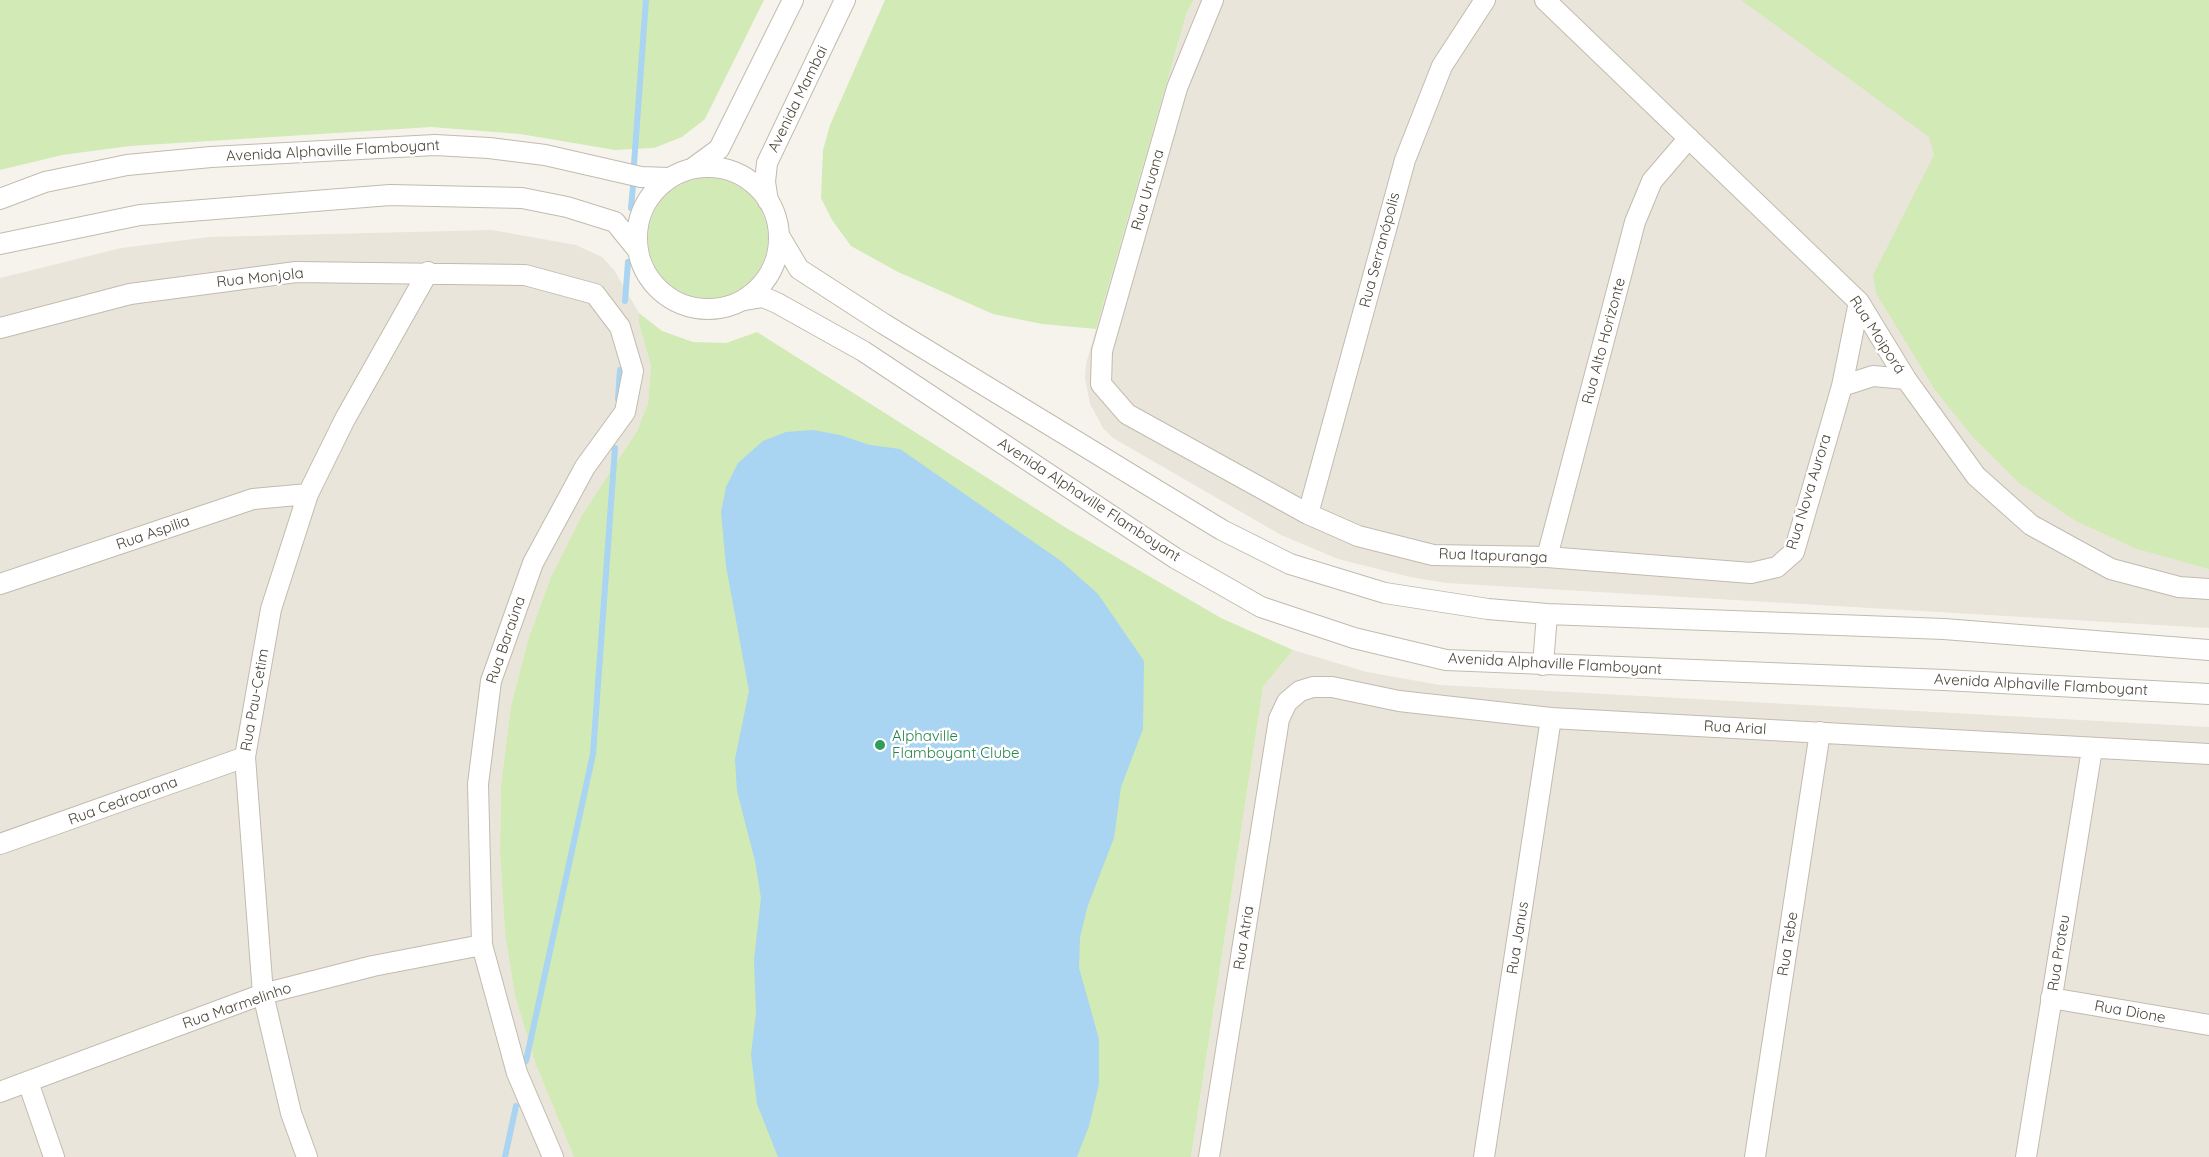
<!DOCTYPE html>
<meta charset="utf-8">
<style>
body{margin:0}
canvas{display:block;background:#f6f3ec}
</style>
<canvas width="2209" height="1157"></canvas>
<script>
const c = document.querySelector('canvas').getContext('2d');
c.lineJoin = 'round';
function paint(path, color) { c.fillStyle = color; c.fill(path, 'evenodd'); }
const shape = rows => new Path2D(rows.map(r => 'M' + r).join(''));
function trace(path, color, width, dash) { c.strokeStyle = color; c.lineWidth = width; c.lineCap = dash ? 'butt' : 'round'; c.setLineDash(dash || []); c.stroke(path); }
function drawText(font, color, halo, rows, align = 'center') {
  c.font = font + ' Quicksand,sans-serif'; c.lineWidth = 5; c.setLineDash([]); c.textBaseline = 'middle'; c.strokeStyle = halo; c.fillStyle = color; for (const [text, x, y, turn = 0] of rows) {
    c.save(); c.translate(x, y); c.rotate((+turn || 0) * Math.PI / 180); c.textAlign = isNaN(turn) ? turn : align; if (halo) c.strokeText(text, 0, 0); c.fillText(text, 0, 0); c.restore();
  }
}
paint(shape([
 [1194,0,2209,0,2209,628,1446,583,1410,577,1338,559,1281,535,1113,438,1103,428,1090,404,1085,378,1086,364,1187,12],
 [492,230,576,245,602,257,614,270,639,313,639,324,651,366,648,403,637,431,582,515,551,577,528,640,511,706,501,784,500,854,505,932,536,1065,574,1157,0,1157,0,278,121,248,209,237],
 [1293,650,1367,672,1440,685,2209,727,2209,1157,1191,1157,1263,687]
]), '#eae5da');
paint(shape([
 [0,0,764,0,705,119,682,137,654,148,615,150,520,134,431,127,130,146,62,155,0,170],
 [885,0,1194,0,1187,12,1096,329,1042,324,993,314,898,272,851,246,832,220,821,198,823,150,830,125],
 [1741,0,2209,0,2209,569,2137,549,2076,521,2019,483,1972,436,1935,390,1876,293,1873,275,1934,155,1929,137],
 '648 238a60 60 0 1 1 120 0a60 60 0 1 1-120 0Z',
 [639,313,662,331,693,342,726,343,757,332,1068,529,1221,618,1293,650,1263,687,1191,1157,574,1157,536,1065,515,995,505,932,500,854,501,784,511,706,528,640,551,577,582,515,637,431,648,403,651,366,639,324]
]), '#d2eab5');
paint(shape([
 [813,430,840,435,870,445,900,449,1061,561,1098,594,1144,661,1143,729,1121,787,1114,838,1088,905,1080,937,1079,968,1099,1039,1099,1084,1089,1126,1077,1157,778,1157,757,1104,751,1054,756,1013,754,960,761,898,755,861,737,791,735,759,749,691,726,566,721,512,726,487,738,463,763,441,786,432]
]), '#a9d4f2');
trace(shape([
 [634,164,646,0],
 [631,208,633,186],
 [625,301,628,262],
 [618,399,620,370],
 [526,1061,593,754,615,448],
 [505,1157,516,1106]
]), '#a9d4f2', 6);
const minor = shape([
 [1213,0,1177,88,1102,351,1101,384,1127,414,1308,514,1358,536,1433,555,1547,557,1751,573,1777,567,1794,552,1842,386,1859,302],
 [1545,0,1859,302,1906,379,1976,476,2031,525,2111,569,2179,587,2209,589],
 '637 238a71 71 0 1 1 142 0a71 71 0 1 1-142 0Z',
 [693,168,719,149,793,0],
 [0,199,45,182,127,165,211,157,435,145,489,148,545,155,641,177,669,178],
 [768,201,765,182,767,163,845,0],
 [780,237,799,269,884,324,1222,530,1290,564,1385,593,1488,609,1547,614,1944,629,2209,650],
 [0,244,140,215,390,195,522,198,567,207,615,222,636,248],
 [745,300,763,297,777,303,863,351,1175,558,1261,607,1354,638,1446,660,1944,680,2209,694],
 [0,328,130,294,296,272,525,275,595,294,620,327,633,371,625,412,585,467,533,563,491,681,478,784,482,945,517,1073,553,1157],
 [1842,386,1873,376,1906,379],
 [1308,514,1405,160,1442,66,1485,0],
 [1547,557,1635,222,1652,181,1689,138],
 [0,584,253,499,308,494],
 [1543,665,1547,614],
 [0,844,245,757],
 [2051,998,2209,1025],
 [28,1082,54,1157],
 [0,1092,263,994,373,966,482,945],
 [307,1157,291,1113,263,994,245,757,271,609,308,494,345,419,428,272],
 [1209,1157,1279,719,1287,702,1300,691,1313,687,1332,687,1399,701,1551,718,2209,754],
 [1484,1157,1551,718],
 [1755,1157,1820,732],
 [2026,1157,2092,749]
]);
trace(minor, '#c2bbae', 22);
trace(minor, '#fff', 20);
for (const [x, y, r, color] of [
 [880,745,6,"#2e9e5b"]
]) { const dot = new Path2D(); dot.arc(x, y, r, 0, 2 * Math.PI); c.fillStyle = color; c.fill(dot); trace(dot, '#fff', 2); }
drawText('15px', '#4b4439', '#fff', [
 ["Avenida Mambai",798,99,-64],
 ["Avenida Alphaville Flamboyant",333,151,-3],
 ["Rua Uruana",1148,190,-74],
 ["Rua Serranópolis",1380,250,-75],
 ["Rua Monjola",260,278,-6],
 ["Rua Moiporá",1877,335,57],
 ["Rua Alto Horizonte",1604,341,-75],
 ["Rua Nova Aurora",1809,492,-73],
 ["Avenida Alphaville Flamboyant",1089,500,33],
 ["Rua Aspilia",153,533,-19],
 ["Rua Itapuranga",1493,556,2],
 ["Rua Baraúna",506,640,-71],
 ["Avenida Alphaville Flamboyant",1555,664,3],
 ["Avenida Alphaville Flamboyant",2041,685,3],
 ["Rua Pau-Cetim",255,700,-80],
 ["Rua Arial",1735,728,3],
 ["Rua Cedroarana",123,801,-20],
 ["Rua Atria",1244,938,-81],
 ["Rua Janus",1518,938,-81],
 ["Rua Tebe",1788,944,-81],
 ["Rua Proteu",2059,953,-81],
 ["Rua Marmelinho",237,1006,-19],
 ["Rua Dione",2130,1012,10]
]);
drawText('15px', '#27864d', '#fff', [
 ["Alphaville",892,736],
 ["Flamboyant Clube",892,753]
], 'left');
</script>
